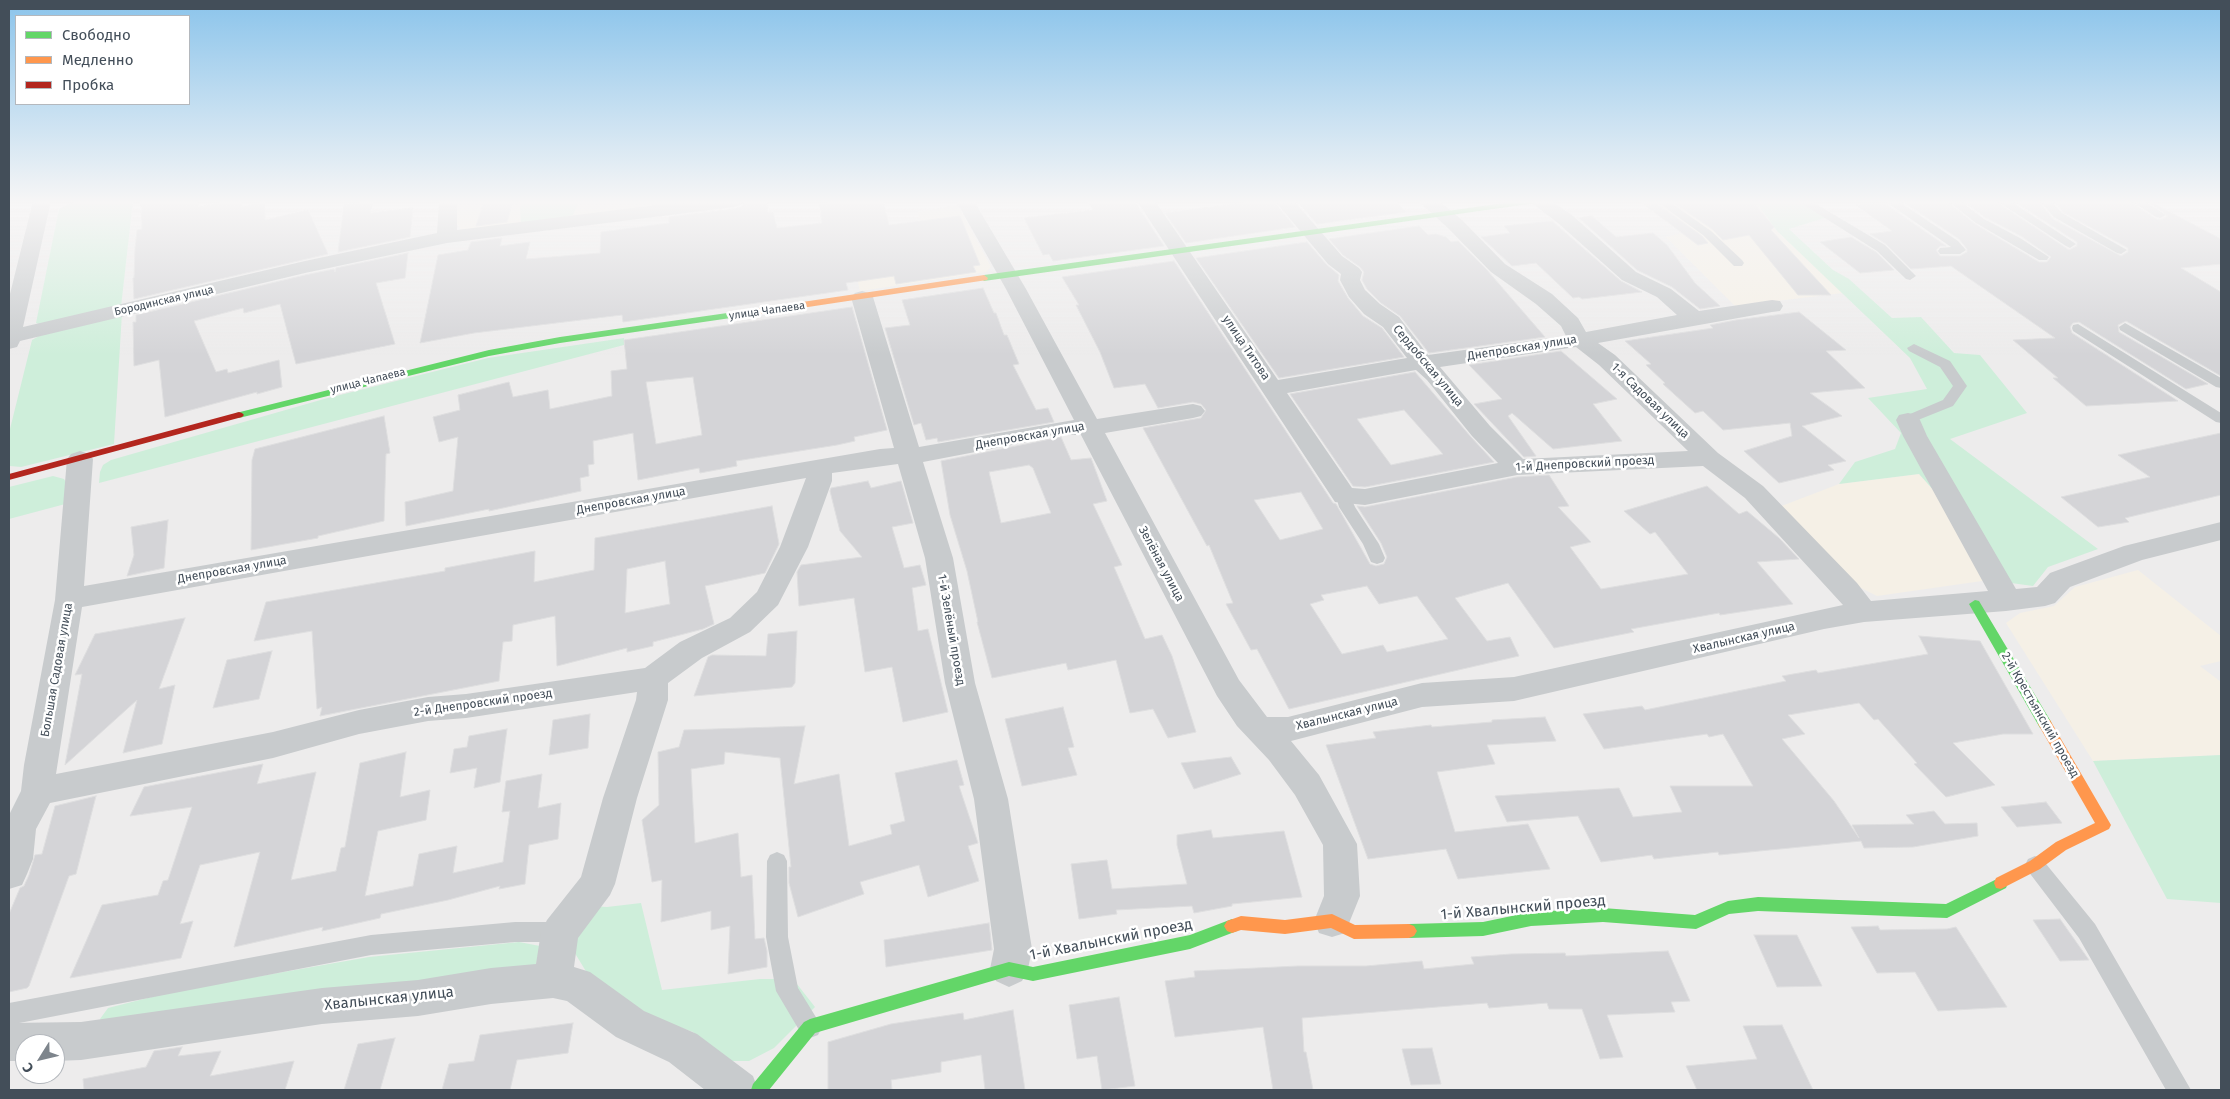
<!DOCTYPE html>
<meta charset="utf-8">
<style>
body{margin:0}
#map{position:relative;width:2230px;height:1099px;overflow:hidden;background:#edecec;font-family:"Fira Sans",sans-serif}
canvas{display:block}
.frame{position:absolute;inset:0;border:10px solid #434e59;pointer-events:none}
.legend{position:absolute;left:15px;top:15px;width:175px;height:90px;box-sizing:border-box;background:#fff;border:1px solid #b4b8bd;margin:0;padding:6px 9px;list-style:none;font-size:15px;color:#434e59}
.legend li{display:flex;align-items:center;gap:10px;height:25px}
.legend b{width:25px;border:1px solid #b4b8bd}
.north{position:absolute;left:15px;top:1034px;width:50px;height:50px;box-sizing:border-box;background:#fff;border:1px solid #b4b8bd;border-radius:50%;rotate:234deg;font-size:14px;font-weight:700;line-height:20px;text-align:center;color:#434e59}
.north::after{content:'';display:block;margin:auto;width:18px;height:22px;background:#7e858c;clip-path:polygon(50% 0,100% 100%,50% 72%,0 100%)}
</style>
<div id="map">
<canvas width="2230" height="1099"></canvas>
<div class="frame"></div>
<ul class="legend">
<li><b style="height:6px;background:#63d668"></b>Свободно</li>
<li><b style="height:6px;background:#ff974d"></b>Медленно</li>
<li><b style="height:6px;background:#b3261e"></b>Пробка</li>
</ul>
<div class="north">С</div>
</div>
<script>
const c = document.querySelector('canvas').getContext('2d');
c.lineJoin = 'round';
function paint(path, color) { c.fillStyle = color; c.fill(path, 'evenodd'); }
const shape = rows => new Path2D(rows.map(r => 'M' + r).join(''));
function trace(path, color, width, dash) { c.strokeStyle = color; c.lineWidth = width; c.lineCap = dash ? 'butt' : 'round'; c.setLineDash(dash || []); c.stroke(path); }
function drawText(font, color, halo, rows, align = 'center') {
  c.font = font + ' "Fira Sans",sans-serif'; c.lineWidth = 5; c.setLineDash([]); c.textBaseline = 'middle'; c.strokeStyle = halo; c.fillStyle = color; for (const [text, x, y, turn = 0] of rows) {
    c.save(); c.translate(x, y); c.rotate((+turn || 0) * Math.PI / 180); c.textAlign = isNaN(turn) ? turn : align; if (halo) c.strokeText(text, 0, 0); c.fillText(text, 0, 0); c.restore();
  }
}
paint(shape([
 [455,201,716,201,461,230,456,222],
 [1640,201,1755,201,1777,231,1843,293,1735,306,1666,237,1683,233],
 [958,205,991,267,986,272,860,291,853,261,931,248,917,212],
 [1919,474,1945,503,1989,580,1877,596,1857,586,1779,507,1839,484],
 [2138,570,2221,636,2221,661,2200,666,2221,682,2221,755,2093,761,2006,623,2020,613,2054,606,2075,587]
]), '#f5f0e6');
paint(shape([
 [76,201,133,201,121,307,42,325,36,323,59,209],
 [525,201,575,201,578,204,573,215,553,220,521,223,520,206],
 [1755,201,1812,201,1831,216,1789,229,1833,270,1849,279,1892,318,1921,317,1954,353,1980,355,2027,413,1950,439,2098,549,2048,567,2033,586,1989,580,1945,503,1919,474,1839,484,1855,462,1895,449,1901,433,1868,398,1927,389,1910,358,1777,231],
 [122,313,114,444,21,467,10,466,9,433,32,340,39,336],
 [624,338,624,345,99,483,100,472,103,465,111,460,324,399,488,358],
 [53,476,64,479,71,491,69,503,9,519,9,487],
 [2221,755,2221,903,2167,899,2093,761],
 [641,903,662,990,760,979,793,979,815,1007,774,1048,749,1061,726,1061,693,1032,657,1019,633,1005,587,973,573,950,581,922,591,906,607,907],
 [519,942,540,946,536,965,106,1027,100,1019,108,1008,175,991,369,957]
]), '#ceeeda');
const building = shape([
 [141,201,197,201,198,207,231,201,242,201,242,207,264,202,265,220,308,210,328,254,134,299,133,278,134,278,135,248,137,230,142,229,141,201],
 [373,201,370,213,413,208,410,237,338,252,344,205,373,201],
 [484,201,513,201,507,222,476,226,484,201],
 [745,201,767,201,768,213,773,212,777,228,822,223,820,204,848,201,883,201,889,225,960,216,980,265,973,266,976,272,896,284,894,276,846,283,848,290,623,322,622,315,474,333,420,343,438,255,468,250,471,242,502,238,500,246,530,242,526,259,600,253,601,232,669,223,669,217,734,209,742,207,745,201],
 [1088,201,1134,201,1164,246,1053,261,1049,254,1043,255,1024,218,1093,210,1088,201],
 [1257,201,1273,201,1295,227,1186,243,1165,213,1257,201],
 [1297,201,1395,201,1406,212,1317,224,1297,201],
 [1679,201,1752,201,1774,227,1771,230,1831,295,1798,295,1749,235,1723,240,1712,229,1673,202,1679,201],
 [1902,201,1946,201,1975,224,2039,262,2047,262,2051,257,2021,236,1985,217,1963,201,1995,201,2069,250,2077,246,2077,242,2014,201,2038,201,2053,219,2121,256,2128,252,2128,248,2063,212,2054,201,2129,201,2156,219,2161,220,2168,216,2148,201,2149,201,2221,239,2221,264,2181,268,2221,292,2221,376,2126,321,2118,325,2119,332,2208,384,2186,389,2079,322,2073,323,2070,327,2072,333,2178,401,2086,406,2053,378,2058,378,2013,340,2055,338,1951,266,1911,269,1886,244,1870,234,1892,231,1856,205,1884,203,1946,246,1940,246,1936,250,1940,256,1960,256,1967,252,1967,249,1959,239,1902,201],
 [1657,204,1702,236,1708,243,1698,245,1646,206,1657,204],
 [1592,216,1616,237,1653,233,1667,245,1695,283,1720,306,1700,309,1672,287,1637,270,1579,218,1592,216],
 [1552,221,1621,281,1642,292,1582,299,1579,297,1573,298,1536,263,1512,266,1481,237,1510,233,1504,226,1552,221],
 [1419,226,1428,235,1436,234,1446,237,1451,242,1458,241,1487,270,1545,337,1429,353,1400,316,1381,303,1367,289,1362,280,1364,272,1360,267,1343,255,1329,239,1419,226],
 [1851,237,1876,252,1894,270,1860,273,1820,242,1851,237],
 [1307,242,1327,265,1339,275,1338,281,1348,298,1363,316,1382,328,1404,357,1279,378,1196,258,1307,242],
 [408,253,405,278,376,283,395,344,296,364,280,304,244,313,243,308,194,321,216,372,227,369,228,373,279,360,282,387,257,394,257,392,165,417,159,360,134,366,133,322,136,322,136,315,305,275,334,269,335,272,336,268,408,253],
 [1174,261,1333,503,1336,504,1370,564,1376,566,1384,564,1387,557,1381,543,1357,506,1365,507,1517,477,1549,475,1569,506,1558,507,1591,542,1570,547,1601,589,1688,574,1655,532,1650,534,1624,511,1707,486,1739,514,1747,511,1779,538,1799,559,1757,562,1793,604,1720,615,1719,613,1631,629,1634,632,1554,648,1508,583,1455,598,1487,641,1510,637,1519,656,1289,709,1257,649,1251,650,1226,604,1233,603,1209,545,1207,546,1143,428,1201,418,1206,410,1201,404,1193,402,1158,408,1145,384,1114,388,1100,352,1076,305,1079,305,1062,277,1174,261],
 [1301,492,1323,529,1280,540,1254,500,1301,492],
 [1367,586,1379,604,1417,596,1448,639,1387,652,1383,645,1342,654,1310,604,1324,600,1321,595,1367,586],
 [983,288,994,313,996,313,1004,335,1007,335,1019,364,1013,365,1036,410,1048,408,1054,422,938,442,937,438,926,440,921,423,914,425,885,328,910,325,902,300,983,288],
 [852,307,887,430,854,437,855,441,837,445,736,461,737,466,700,473,699,468,638,480,633,433,593,441,594,464,588,465,589,476,580,478,581,491,489,511,489,509,406,526,405,502,453,491,458,437,439,442,433,417,460,410,458,395,509,382,513,397,548,390,550,409,612,396,611,371,627,369,624,340,852,307],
 [693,377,702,435,656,444,646,382,693,377],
 [1799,312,1846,350,1826,351,1865,388,1810,393,1842,416,1802,426,1846,461,1828,465,1834,470,1779,483,1744,451,1792,436,1790,423,1723,430,1703,411,1695,413,1663,384,1665,383,1646,365,1651,364,1625,341,1713,328,1710,325,1736,320,1799,312],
 [1561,351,1617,399,1593,404,1622,441,1553,449,1512,413,1508,416,1536,456,1524,457,1474,404,1502,399,1469,365,1561,351],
 [1415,372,1471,437,1494,462,1365,487,1353,486,1290,394,1415,372],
 [1404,410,1443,454,1391,465,1357,419,1404,410],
 [384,416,390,453,386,454,384,521,318,536,318,538,251,550,252,460,255,449,384,416],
 [2221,433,2221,495,2125,518,2129,522,2098,527,2061,497,2150,477,2118,455,2221,433],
 [1061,437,1071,460,1091,458,1107,501,1093,504,1122,565,1114,567,1145,639,1162,635,1172,656,1196,732,1168,738,1153,709,1130,713,1116,660,1068,670,1066,663,992,678,977,622,978,622,967,571,950,515,941,461,1061,437],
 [1029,465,1033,468,1051,513,1001,523,989,472,1029,465],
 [868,481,871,488,901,481,913,523,892,527,904,568,920,565,926,585,912,588,918,631,928,629,948,712,903,722,892,667,865,672,854,598,799,606,797,572,801,565,862,557,840,531,830,491,831,488,868,481],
 [772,506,779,544,765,573,705,586,714,624,703,629,653,642,653,646,627,652,627,648,557,666,555,616,513,625,512,641,503,642,499,681,320,716,322,707,317,709,312,631,254,641,266,602,445,571,445,568,535,551,534,582,594,570,595,538,772,506],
 [665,561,670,604,625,613,627,569,665,561],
 [168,520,164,568,127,576,134,555,131,527,168,520],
 [185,618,159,689,175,685,162,744,123,753,137,700,65,765,82,674,75,675,95,634,185,618],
 [797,631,795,683,792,687,694,696,708,657,712,655,766,656,768,634,797,631],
 [1919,636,1980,641,2033,734,2003,734,1953,743,1995,785,1946,797,1914,764,1917,763,1878,719,1874,720,1859,703,1788,715,1805,734,1782,739,1834,801,1859,838,1852,825,1914,824,1906,815,1934,811,1945,824,1977,823,1978,836,1913,847,1864,848,1861,841,1719,855,1718,852,1654,859,1652,855,1601,862,1578,816,1507,822,1495,796,1619,788,1633,817,1682,812,1670,786,1753,786,1723,734,1709,737,1707,734,1604,749,1583,714,1642,706,1645,710,1786,681,1782,676,1816,670,1818,673,1928,654,1919,636],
 [272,651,259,699,213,708,227,660,272,651],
 [1063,707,1074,747,1068,748,1077,775,1022,786,1005,719,1063,707],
 [590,714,588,748,549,755,553,720,590,714],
 [1545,717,1556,741,1487,745,1495,764,1437,772,1455,832,1528,824,1550,869,1458,879,1446,849,1368,859,1326,745,1376,738,1373,732,1431,725,1432,727,1492,722,1492,720,1545,717],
 [805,726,794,784,839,774,849,846,892,834,890,825,905,821,895,773,957,760,964,785,959,786,978,843,968,846,979,881,928,897,919,865,860,882,864,894,798,917,789,883,789,867,791,867,780,758,725,752,724,764,691,769,695,843,738,833,741,877,752,875,755,939,764,938,767,951,767,967,728,974,730,926,711,930,711,911,661,922,662,880,652,882,642,820,659,805,658,752,679,747,684,730,805,726],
 [507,729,500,782,474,788,477,768,450,773,454,749,467,747,469,736,507,729],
 [406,752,400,797,430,790,426,820,378,831,365,896,413,886,419,854,457,846,453,873,503,862,510,811,502,812,506,781,542,774,538,808,561,803,558,839,529,845,525,884,499,889,500,886,448,900,381,914,380,918,322,931,323,927,234,947,260,852,200,865,180,924,193,921,181,958,70,978,102,905,158,895,163,881,168,880,192,807,130,816,144,787,263,764,257,784,316,772,291,880,336,871,341,848,345,847,360,763,406,752],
 [1231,757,1241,774,1194,789,1181,763,1231,757],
 [96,796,76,874,69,876,29,986,27,988,9,992,9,914,20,888,24,886,29,875,35,855,42,854,55,806,96,796],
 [2046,802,2062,823,2017,827,2001,807,2046,802],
 [1211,830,1213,838,1284,831,1302,897,1232,904,1232,906,1194,913,1192,906,1116,910,1117,914,1079,919,1071,864,1107,860,1112,889,1187,884,1177,845,1177,835,1211,830],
 [2060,919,2089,960,2060,961,2033,920,2060,919],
 [989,923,992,950,886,967,884,940,989,923],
 [1878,926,1880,930,1947,929,1956,927,2007,1007,1938,1011,1915,972,1877,973,1851,927,1878,926],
 [1754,935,1797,935,1822,986,1777,987,1754,935],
 [1668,951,1690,1001,1671,1002,1675,1012,1607,1015,1623,1057,1600,1059,1582,1009,1549,1009,1547,1003,1489,1008,1487,1003,1302,1018,1304,1052,1306,1052,1313,1090,1273,1090,1263,1027,1175,1037,1165,981,1195,977,1194,971,1298,966,1366,966,1422,961,1424,969,1474,964,1471,957,1511,954,1565,953,1566,956,1668,951],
 [1119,997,1135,1086,1102,1090,1097,1056,1077,1059,1069,1005,1119,997],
 [1013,1010,1025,1090,985,1090,981,1055,941,1062,941,1072,891,1080,892,1090,828,1090,828,1042,891,1024,963,1013,964,1020,1013,1010],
 [573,1023,568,1053,517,1060,510,1090,442,1090,449,1064,474,1061,480,1035,573,1023],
 [1782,1025,1813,1090,1697,1090,1686,1066,1757,1059,1743,1026,1782,1025],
 [395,1038,380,1090,344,1090,358,1044,395,1038],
 [182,1047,178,1056,221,1051,210,1076,294,1061,285,1090,84,1090,83,1079,146,1067,154,1051,182,1047],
 [1432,1048,1441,1084,1411,1085,1402,1049,1432,1048]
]);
paint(building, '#d4d4d7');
trace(building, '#dededf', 1);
paint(shape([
 [1656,201,1668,201,1711,231,1742,260,1744,263,1742,266,1734,266,1703,235,1656,201],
 [1798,201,1811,201,1885,245,1916,276,1910,280,1906,279,1877,251,1798,201],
 [1885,201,1898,201,1958,241,1966,250,1960,254,1940,254,1938,251,1940,248,1951,247,1885,201],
 [1948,201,1960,201,1984,219,2020,238,2049,257,2047,260,2039,260,1976,223,1948,201],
 [1997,201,2010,201,2076,244,2070,248,2066,246,1997,201],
 [2040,201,2051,201,2062,213,2127,250,2121,254,2117,253,2054,217,2040,201],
 [2131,201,2144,201,2166,215,2160,218,2156,217,2131,201],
 [2125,323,2221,378,2221,388,2216,387,2120,330,2119,327,2125,323],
 [2078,324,2221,413,2221,423,2216,422,2073,331,2072,328,2073,325,2078,324],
 [1914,344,1950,361,1967,386,1953,406,1908,424,1901,420,1903,417,1943,400,1953,386,1940,367,1909,351,1907,348,1914,344],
 [1344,491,1349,493,1355,507,1379,544,1385,558,1383,562,1377,564,1371,562,1363,544,1339,507,1336,496,1339,493,1344,491],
 [777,852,784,855,787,861,788,937,798,988,822,1027,818,1035,810,1038,802,1035,776,991,766,937,767,861,770,855,777,852],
 [2035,856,2042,859,2095,924,2191,1090,2166,1090,2079,938,2028,871,2025,865,2028,859,2035,856],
 [515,922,560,922,568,925,571,932,568,939,560,942,515,942,371,955,9,1025,9,1003,371,935,515,922]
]), '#c8cbcd');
paint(shape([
 [33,201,51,201,23,327,305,261,437,233,439,201,457,201,457,230,688,201,743,201,741,205,734,207,447,243,305,273,20,341,17,347,9,349,9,298,33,201],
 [956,201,974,201,1026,289,1097,419,1193,404,1201,406,1205,411,1201,416,1193,418,1105,433,1239,680,1267,717,1288,717,1422,683,1514,677,1843,605,1745,498,1703,466,1517,475,1365,505,1335,502,1137,201,1155,201,1278,380,1407,358,1383,327,1364,314,1349,297,1340,280,1341,274,1328,264,1275,201,1294,201,1342,256,1359,268,1362,272,1360,280,1365,290,1380,304,1399,317,1428,355,1566,336,1561,326,1536,304,1491,272,1448,228,1418,201,1439,201,1462,220,1505,264,1552,294,1578,318,1586,332,1677,315,1657,297,1622,280,1558,223,1529,201,1551,201,1572,215,1636,272,1671,289,1699,311,1772,300,1780,301,1783,306,1780,311,1772,312,1598,343,1615,355,1718,453,1763,486,1857,583,1871,601,1988,591,1903,436,1896,420,1899,415,1908,413,1917,415,1920,420,1927,436,2016,589,2037,587,2050,573,2124,546,2221,522,2221,540,2142,560,2070,587,2055,603,2045,606,2006,611,1864,622,1824,629,1514,701,1422,707,1291,741,1319,775,1357,844,1360,896,1345,933,1332,937,1319,933,1314,921,1324,896,1323,845,1295,795,1269,760,1237,726,1217,696,1081,435,1064,435,923,462,953,558,975,683,1008,799,1032,949,1028,969,1022,981,1009,987,996,981,990,969,994,949,974,799,945,683,925,558,898,464,832,473,832,481,808,547,778,605,750,632,702,658,668,683,668,700,637,798,615,884,610,895,578,938,574,967,590,972,644,1011,697,1034,753,1076,758,1090,705,1090,669,1062,616,1037,567,1001,553,998,491,1004,418,1016,322,1024,81,1060,55,1061,55,1044,25,1044,25,1061,9,1061,9,1023,81,1022,322,988,418,980,491,968,536,964,541,932,547,920,581,877,603,798,636,700,637,692,466,718,428,721,359,734,273,758,50,803,36,829,33,859,27,874,22,885,9,889,9,815,21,791,24,765,55,600,67,459,71,454,80,451,89,454,93,459,84,586,880,449,894,448,851,297,855,293,862,291,869,293,873,297,919,447,1074,420,1006,289,956,201],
 [1576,347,1599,365,1688,451,1523,459,1490,426,1440,367,1576,347],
 [1416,370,1427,380,1472,436,1498,463,1365,489,1352,488,1287,393,1416,370],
 [806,478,780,547,757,592,730,618,680,642,645,668,466,694,428,697,359,710,273,732,56,774,82,607,806,478]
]), '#c8cbcd');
paint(shape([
 [1519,201,1540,201,1536,203,984,281,980,278,984,275,1519,201],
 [755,309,758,310,758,314,560,343,489,356,239,418,234,415,236,413,489,350,560,337,755,309],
 [1975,600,1979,601,2050,720,2052,724,2050,728,2045,729,2040,728,1969,604,1975,600],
 [2001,877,2006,878,2008,883,2006,888,1947,918,1758,911,1729,914,1696,929,1603,922,1531,926,1483,936,1409,938,1404,936,1401,931,1404,926,1409,924,1483,922,1531,912,1603,908,1695,915,1728,901,1758,897,1946,904,2001,877],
 [1232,919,1237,921,1240,926,1237,931,1190,949,1033,981,1009,976,815,1033,769,1090,751,1090,753,1084,804,1022,810,1019,1009,962,1033,967,1190,935,1232,919]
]), '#63d668');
paint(shape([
 [984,275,988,278,987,280,755,315,751,312,755,309,984,275],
 [2045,719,2050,720,2111,825,2109,829,2066,850,2040,869,2001,889,1996,888,1994,883,1996,878,2030,861,2056,842,2095,823,2038,724,2040,720,2045,719],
 [1332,914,1355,925,1409,924,1414,926,1417,931,1414,936,1409,938,1354,939,1331,928,1285,934,1241,930,1232,933,1227,931,1224,926,1227,921,1241,916,1285,920,1332,914]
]), '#ff974d');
paint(shape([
 [239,412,242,413,244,415,242,417,9,480,9,474,239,412]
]), '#b3261e');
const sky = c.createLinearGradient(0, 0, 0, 355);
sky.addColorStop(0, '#8bc4eb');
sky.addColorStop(0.57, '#f7f6f6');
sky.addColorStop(1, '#f7f6f600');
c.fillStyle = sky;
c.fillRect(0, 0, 2230, 355);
drawText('11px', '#434e59', '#fff', [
 ["Бородинская улица",164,301,-13],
 ["улица Чапаева",767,311,-8],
 ["улица Чапаева",368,381,-14]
]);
drawText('12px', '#434e59', '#fff', [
 ["улица Титова",1246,348,56],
 ["Днепровская улица",1522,348,-9],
 ["Сердобская улица",1428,366,50],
 ["1-я Садовая улица",1650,401,44],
 ["Днепровская улица",1030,436,-10],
 ["1-й Днепровский проезд",1585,464,-3],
 ["Днепровская улица",631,501,-10],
 ["Зелёная улица",1161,564,62],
 ["Днепровская улица",232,570,-10],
 ["1-й Зелёный проезд",951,630,80],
 ["Хвалынская улица",1744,638,-13],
 ["Большая Садовая улица",57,670,-80],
 ["2-й Днепровский проезд",483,703,-8],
 ["Хвалынская улица",1347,714,-14],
 ["2-й Крестьянский проезд",2040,715,60]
]);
drawText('15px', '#434e59', '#fff', [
 ["1-й Хвалынский проезд",1523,908,-5],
 ["1-й Хвалынский проезд",1111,940,-11],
 ["Хвалынская улица",389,999,-6]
]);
</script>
